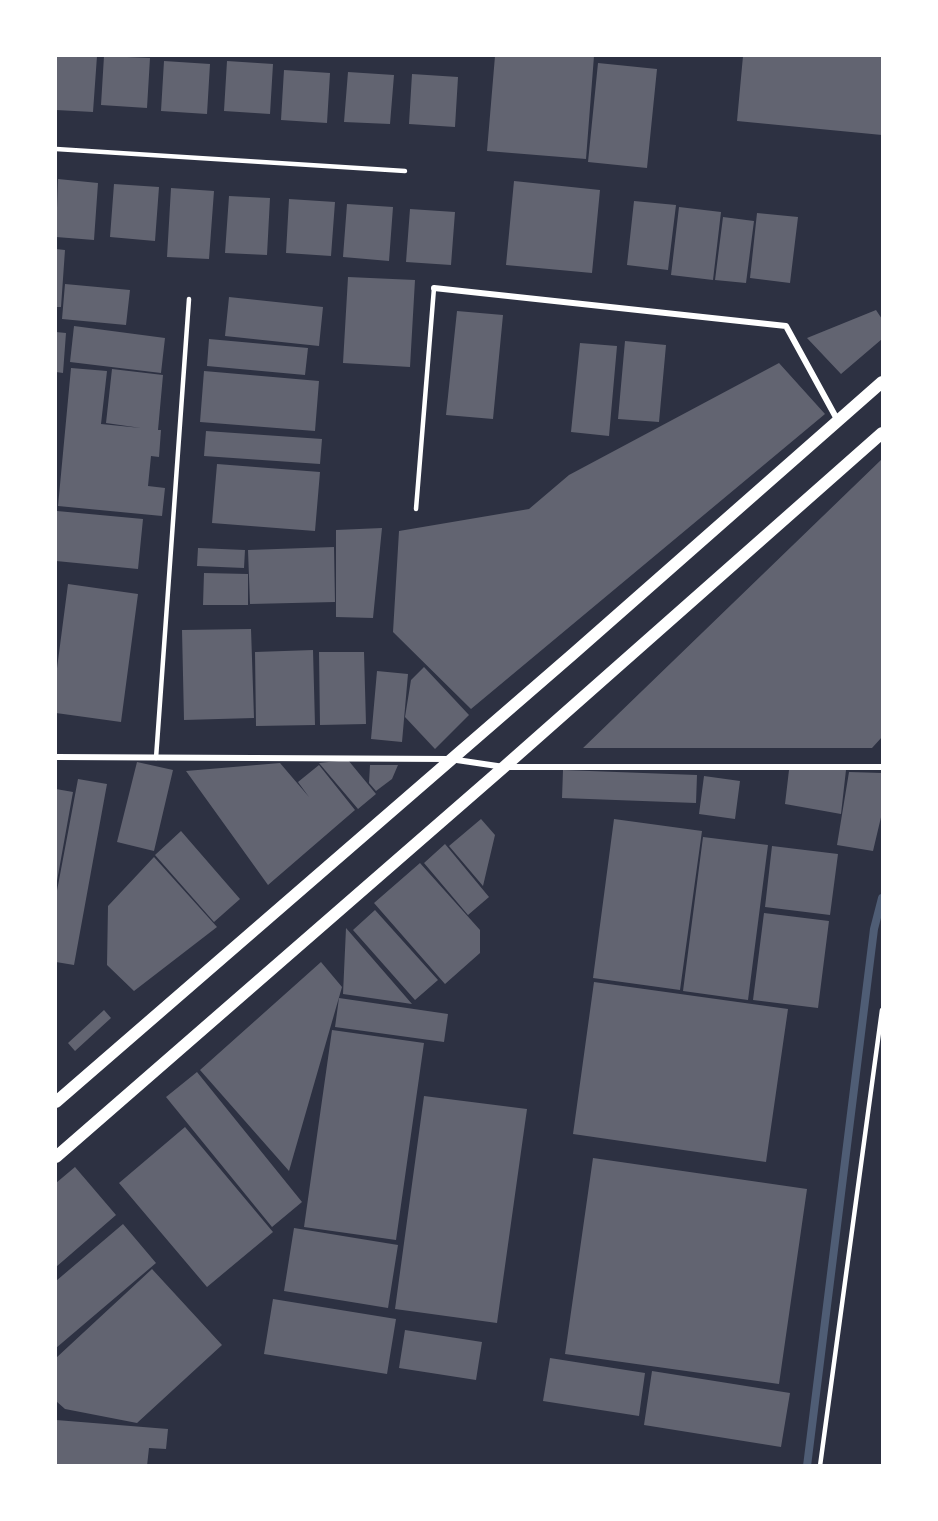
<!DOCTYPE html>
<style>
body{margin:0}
#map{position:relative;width:938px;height:1521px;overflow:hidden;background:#2d3142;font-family:"Sofia Sans Condensed",sans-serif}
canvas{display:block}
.frame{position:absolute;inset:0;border:57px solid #fff;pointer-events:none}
</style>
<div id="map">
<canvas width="938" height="1521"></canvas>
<div class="frame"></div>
</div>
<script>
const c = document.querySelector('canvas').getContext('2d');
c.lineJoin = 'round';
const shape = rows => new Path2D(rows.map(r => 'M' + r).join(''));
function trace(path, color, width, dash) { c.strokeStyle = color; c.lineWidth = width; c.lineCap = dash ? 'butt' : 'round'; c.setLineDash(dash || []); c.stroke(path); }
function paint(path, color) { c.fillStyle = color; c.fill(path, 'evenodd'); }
trace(shape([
 [807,1466,874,929,882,898]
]), '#4f5d75', 8);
paint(shape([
 [57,56,97,56,93,112,56,110],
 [104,56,150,58,147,108,101,105],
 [495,56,594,56,586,159,487,151],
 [743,56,882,56,882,135,737,121],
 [164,61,210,64,207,114,161,111],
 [227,61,273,64,270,114,224,111],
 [598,63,657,69,647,168,588,162],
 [284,70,330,73,327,123,281,120],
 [348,72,394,75,390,124,344,122],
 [412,74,458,77,455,127,409,124],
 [58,179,98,183,94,240,56,237],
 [514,181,600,190,592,273,506,265],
 [114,184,159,187,155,241,110,237],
 [171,188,214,191,209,259,167,257],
 [229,196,270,198,267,255,225,253],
 [289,199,335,202,331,256,286,253],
 [634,201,676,205,668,270,627,265],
 [347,204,393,207,389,261,343,257],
 [679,207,721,212,713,280,671,275],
 [410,209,455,212,451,265,406,262],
 [757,213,798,217,790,283,750,278],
 [723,217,754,221,746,283,715,280],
 [56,249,65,250,61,307,56,307],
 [348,277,415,280,410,367,343,363],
 [65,284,130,290,126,325,62,319],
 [229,297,323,307,319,346,225,336],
 [876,310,882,319,882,339,841,374,807,338],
 [457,311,503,315,493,419,446,415],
 [74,326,165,338,161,373,70,362],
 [56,332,66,333,63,373,56,372],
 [209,339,308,348,305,375,207,366],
 [625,341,666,345,659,422,618,419],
 [580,343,617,346,609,436,571,432],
 [779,363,825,414,471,709,393,632,399,531,529,509,569,475],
 [71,368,107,371,101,424,141,428,106,423,112,369,163,375,158,430,161,430,159,457,151,456,148,486,165,488,162,516,58,506],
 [204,371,319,381,315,431,200,422],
 [206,431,322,439,320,464,204,456],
 [882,459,882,737,872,748,583,748],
 [217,464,320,472,315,531,212,523],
 [57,511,143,519,138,569,56,561],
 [382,528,373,618,336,617,336,530],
 [334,547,335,602,250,604,248,550],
 [198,548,245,550,244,568,197,566],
 [204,573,248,574,248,605,203,605],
 [68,584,138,594,121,722,56,713,56,676],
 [251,629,254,718,184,720,182,630],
 [313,650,315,725,256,726,255,652],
 [319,652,364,652,366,724,320,725],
 [424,667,469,715,435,749,405,717,411,680],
 [377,671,408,674,402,742,371,739],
 [348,760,376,794,358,809,319,763],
 [137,762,173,770,154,851,117,842],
 [280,763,309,797,298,782,319,765,355,810,268,885,186,771],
 [370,765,398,765,392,779,376,791,369,783],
 [563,770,697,775,696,803,562,798],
 [789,770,846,770,841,814,785,804],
 [849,772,882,773,882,813,873,851,837,845],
 [704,776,740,781,735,819,699,814],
 [78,779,107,784,74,965,56,962,56,896],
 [56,789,73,792,57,881,56,881],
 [481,819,495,835,483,886,449,846],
 [614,819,702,831,680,990,593,978],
 [181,831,240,899,214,922,155,855],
 [703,837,768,845,748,1000,683,991],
 [445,844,489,897,468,915,424,863],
 [772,846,838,854,830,915,765,907],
 [154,857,217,927,134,991,107,965,108,906],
 [420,863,480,930,480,953,445,984,374,903],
 [375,910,438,980,415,1000,353,930],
 [764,913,829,921,818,1008,753,1000],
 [346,928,412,1004,343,994],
 [321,962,342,987,289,1171,200,1070],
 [594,982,788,1009,766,1162,573,1134],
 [339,998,448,1014,444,1042,335,1027],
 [104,1010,111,1018,75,1051,68,1043],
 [332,1030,424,1043,396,1240,304,1227],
 [197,1072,302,1202,272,1227,166,1097],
 [424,1096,527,1109,497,1323,395,1309],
 [185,1127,273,1232,207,1287,119,1183],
 [593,1158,807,1189,779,1384,565,1354],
 [75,1167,116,1215,56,1267,56,1183],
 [123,1224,156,1263,56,1348,56,1281],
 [294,1228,398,1245,388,1308,284,1291],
 [152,1269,222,1345,137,1423,65,1409,56,1401,56,1358],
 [273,1299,396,1319,387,1374,264,1354],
 [405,1330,482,1342,476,1380,399,1368],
 [550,1358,645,1373,639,1416,543,1401],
 [652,1371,790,1393,781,1447,644,1425],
 [56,1420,168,1429,166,1449,149,1448,147,1466,56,1466]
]), '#626471');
trace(shape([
 [56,149,405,171],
 [416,509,434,288],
 [156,758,189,299],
 [820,1466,882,1010]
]), '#fff', 4.5);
trace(shape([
 [434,288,786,326,838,421],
 [56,757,450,759,504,767,882,767]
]), '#fff', 6);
trace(shape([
 [56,1102,573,654,882,382],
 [56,1157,504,767,882,433]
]), '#fff', 12);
</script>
